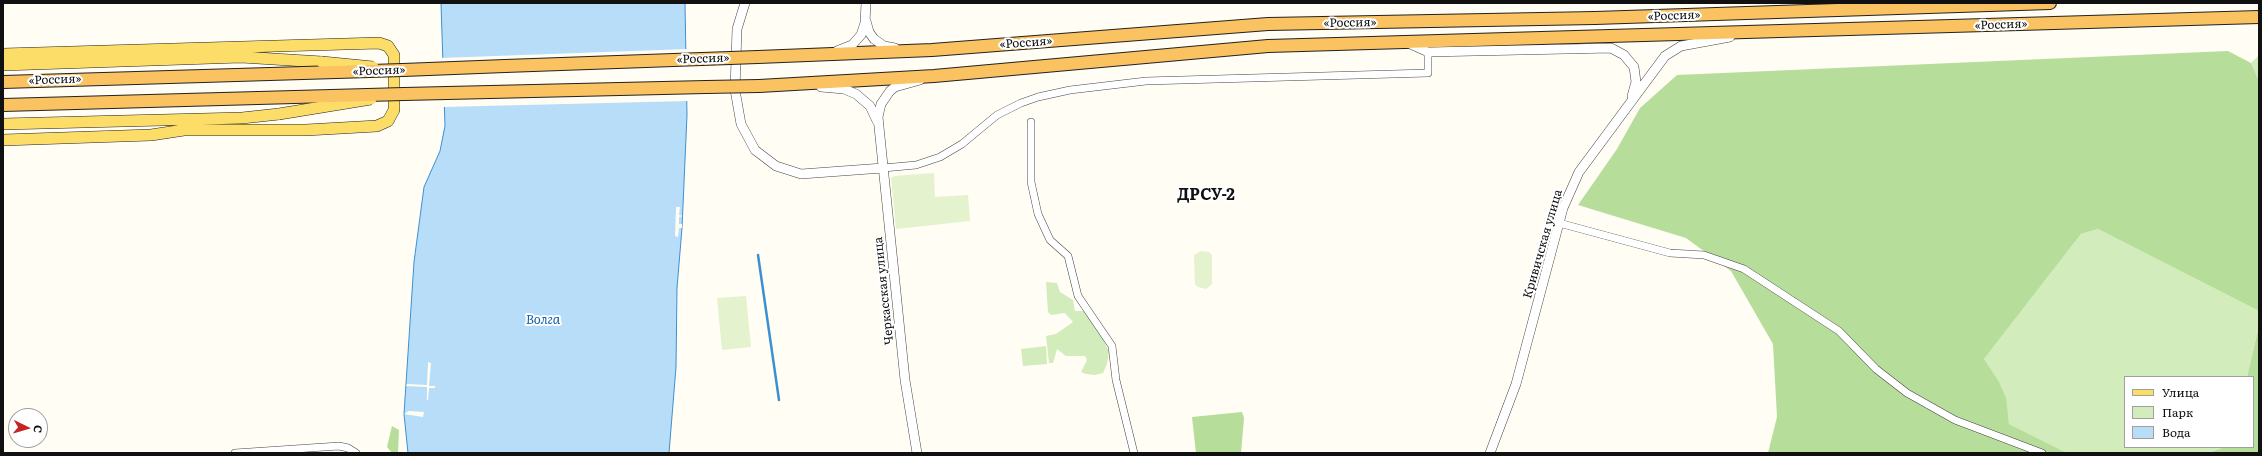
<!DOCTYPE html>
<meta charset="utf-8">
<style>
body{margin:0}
#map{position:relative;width:2262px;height:456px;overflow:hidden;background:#fffdf4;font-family:Literata,serif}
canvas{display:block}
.frame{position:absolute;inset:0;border:4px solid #111;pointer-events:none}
.legend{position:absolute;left:2124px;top:376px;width:130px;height:72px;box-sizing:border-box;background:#fff;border:1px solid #a0a0a0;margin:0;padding:5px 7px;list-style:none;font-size:12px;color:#111}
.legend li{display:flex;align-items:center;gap:8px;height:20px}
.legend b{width:20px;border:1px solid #a0a0a0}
.north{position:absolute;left:8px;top:408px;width:40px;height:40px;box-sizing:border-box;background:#fff;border:1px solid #a0a0a0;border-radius:50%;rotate:95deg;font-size:11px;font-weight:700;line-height:16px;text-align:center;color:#111}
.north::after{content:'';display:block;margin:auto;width:14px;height:18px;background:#c62324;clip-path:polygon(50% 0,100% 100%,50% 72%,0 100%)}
</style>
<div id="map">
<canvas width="2262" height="456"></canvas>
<div class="frame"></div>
<ul class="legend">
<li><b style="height:5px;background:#fcdd68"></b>Улица</li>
<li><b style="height:11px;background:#d3ecbc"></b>Парк</li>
<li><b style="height:11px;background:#b7ddf8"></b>Вода</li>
</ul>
<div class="north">С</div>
</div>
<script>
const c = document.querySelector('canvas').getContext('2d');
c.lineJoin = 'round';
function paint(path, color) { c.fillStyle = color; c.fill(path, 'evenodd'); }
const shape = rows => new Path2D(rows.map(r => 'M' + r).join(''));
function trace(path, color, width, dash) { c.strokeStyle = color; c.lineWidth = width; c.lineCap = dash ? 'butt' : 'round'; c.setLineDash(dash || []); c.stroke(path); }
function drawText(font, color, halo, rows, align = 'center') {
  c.font = font + ' Literata,serif'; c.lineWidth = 4; c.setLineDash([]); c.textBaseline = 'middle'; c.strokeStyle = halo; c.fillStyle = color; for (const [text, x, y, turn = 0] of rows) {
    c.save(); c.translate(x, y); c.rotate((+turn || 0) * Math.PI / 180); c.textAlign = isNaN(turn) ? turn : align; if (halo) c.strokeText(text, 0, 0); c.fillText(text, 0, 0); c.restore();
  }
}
paint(shape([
 [2259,55,2259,81,2251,63],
 [2098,229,2259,311,2259,326,2247,377,2125,377,2125,447,2224,447,2209,453,2067,453,2009,424,2005,398,1984,359,2081,234],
 [1046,282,1057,283,1060,292,1073,300,1075,311,1085,311,1103,339,1109,352,1107,364,1103,373,1095,375,1086,374,1081,372,1087,360,1085,356,1066,356,1057,349,1053,363,1049,363,1046,336,1056,334,1073,322,1065,313,1051,315,1048,312],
 [1046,346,1047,364,1023,366,1021,349]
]), '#d3ecbc');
paint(shape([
 [2228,51,2251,63,2259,81,2259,311,2098,229,2081,234,1984,359,1999,382,2006,398,2009,424,2067,453,1768,453,1777,417,1773,344,1731,271,1686,238,1578,205,1617,149,1640,108,1677,75],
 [2259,326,2259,453,2209,453,2224,447,2253,447,2253,377,2247,377],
 [1242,412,1244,418,1241,453,1196,453,1192,417],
 [392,426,399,430,398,453,392,453,387,447]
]), '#b6dd9a');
paint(shape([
 [934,173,935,197,968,195,970,221,896,229,891,178,894,176],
 [1201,251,1209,252,1212,255,1212,284,1206,289,1198,287,1195,284,1194,255],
 [746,296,751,347,722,350,717,298]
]), '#e4f3ce');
const water = shape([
 [441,3,685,3,687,115,682,228,677,288,676,367,669,453,408,453,404,414,414,262,424,187,440,151,445,126,441,3]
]);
paint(water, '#b7ddf8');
trace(water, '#3c90d2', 1);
paint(shape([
 [688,49,689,101,442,107,440,58],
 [676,207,680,207,679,215,683,216,679,217,679,224,682,224,682,228,679,228,678,237,675,236],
 [428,362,431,363,429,386,435,386,435,388,429,388,428,400,427,400,427,387,406,386,407,384,427,385],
 [409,411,424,412,423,417,404,414]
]), '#fffdf4');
trace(shape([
 [758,255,779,400]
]), '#3c90d2', 2.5);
const minor = shape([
 [1031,122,1031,182,1038,214,1050,240,1068,256,1078,296,1112,346,1116,380,1134,453],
 [883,168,916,165,940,157,962,144,997,115,1021,103,1038,97,1070,90,1146,81,1428,73,1428,52],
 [1559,223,1670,253,1704,255,1744,269,1839,331,1876,369,1907,393,1955,420,2042,453],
 [235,453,339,446,348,448,356,453]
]);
const tertiary = shape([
 [745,3,737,29,735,90,741,124,755,150,776,166,801,174,883,168],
 [866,21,869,32,874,39,884,46,895,48],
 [1408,43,1428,52,1611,48,1624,55,1634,67,1636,82,1632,96],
 [837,51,852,45,861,35,865,23,866,3],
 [821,87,844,89,856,94,870,106,877,121],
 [917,453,905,380,878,117,881,104,890,91,895,87,920,80],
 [1490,453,1516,384,1563,208,1579,172,1665,56,1681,46,1730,37]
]);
const primary = shape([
 [3,54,379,43,388,46,394,55,394,110,388,121,377,126,306,130,184,130,151,135,3,140],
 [3,65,241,57,322,62],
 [3,124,242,118,279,114]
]);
const trunk = shape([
 [758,57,932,50,1268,24,1595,18,2050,3],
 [403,70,505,66],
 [759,86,934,76,1268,46,2259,17],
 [404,94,706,87]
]);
trace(minor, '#444', 8);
trace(tertiary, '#444', 10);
trace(primary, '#222', 12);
trace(trunk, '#222', 14);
trace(minor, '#fff', 7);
trace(tertiary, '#fff', 9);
trace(primary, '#fcdd68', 11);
trace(trunk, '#fac261', 12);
const primaryBridge = shape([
 [322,62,373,67],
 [279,114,371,99]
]);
const trunkBridge = shape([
 [505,66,758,57],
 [3,82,403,70],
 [706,87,759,86],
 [3,105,404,94]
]);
trace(primaryBridge, '#222', 12, []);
trace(trunkBridge, '#222', 14, []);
trace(primaryBridge, '#fcdd68', 11);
trace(trunkBridge, '#fac261', 12);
drawText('12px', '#111', '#fff', [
 ["«Россия»",1674,16,-2],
 ["«Россия»",1350,23,-1],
 ["«Россия»",2001,25,-2],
 ["«Россия»",1026,43,-4],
 ["«Россия»",703,59,-2],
 ["«Россия»",379,71,-2],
 ["«Россия»",55,80,-2],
 ["Кривичская улица",1543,244,-74],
 ["Черкасская улица",884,291,-96]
]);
drawText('italic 13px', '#1462a8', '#fff', [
 ["Волга",543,320]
]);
drawText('bold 16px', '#111', '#fff', [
 ["ДРСУ-2",1206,195]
]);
</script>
